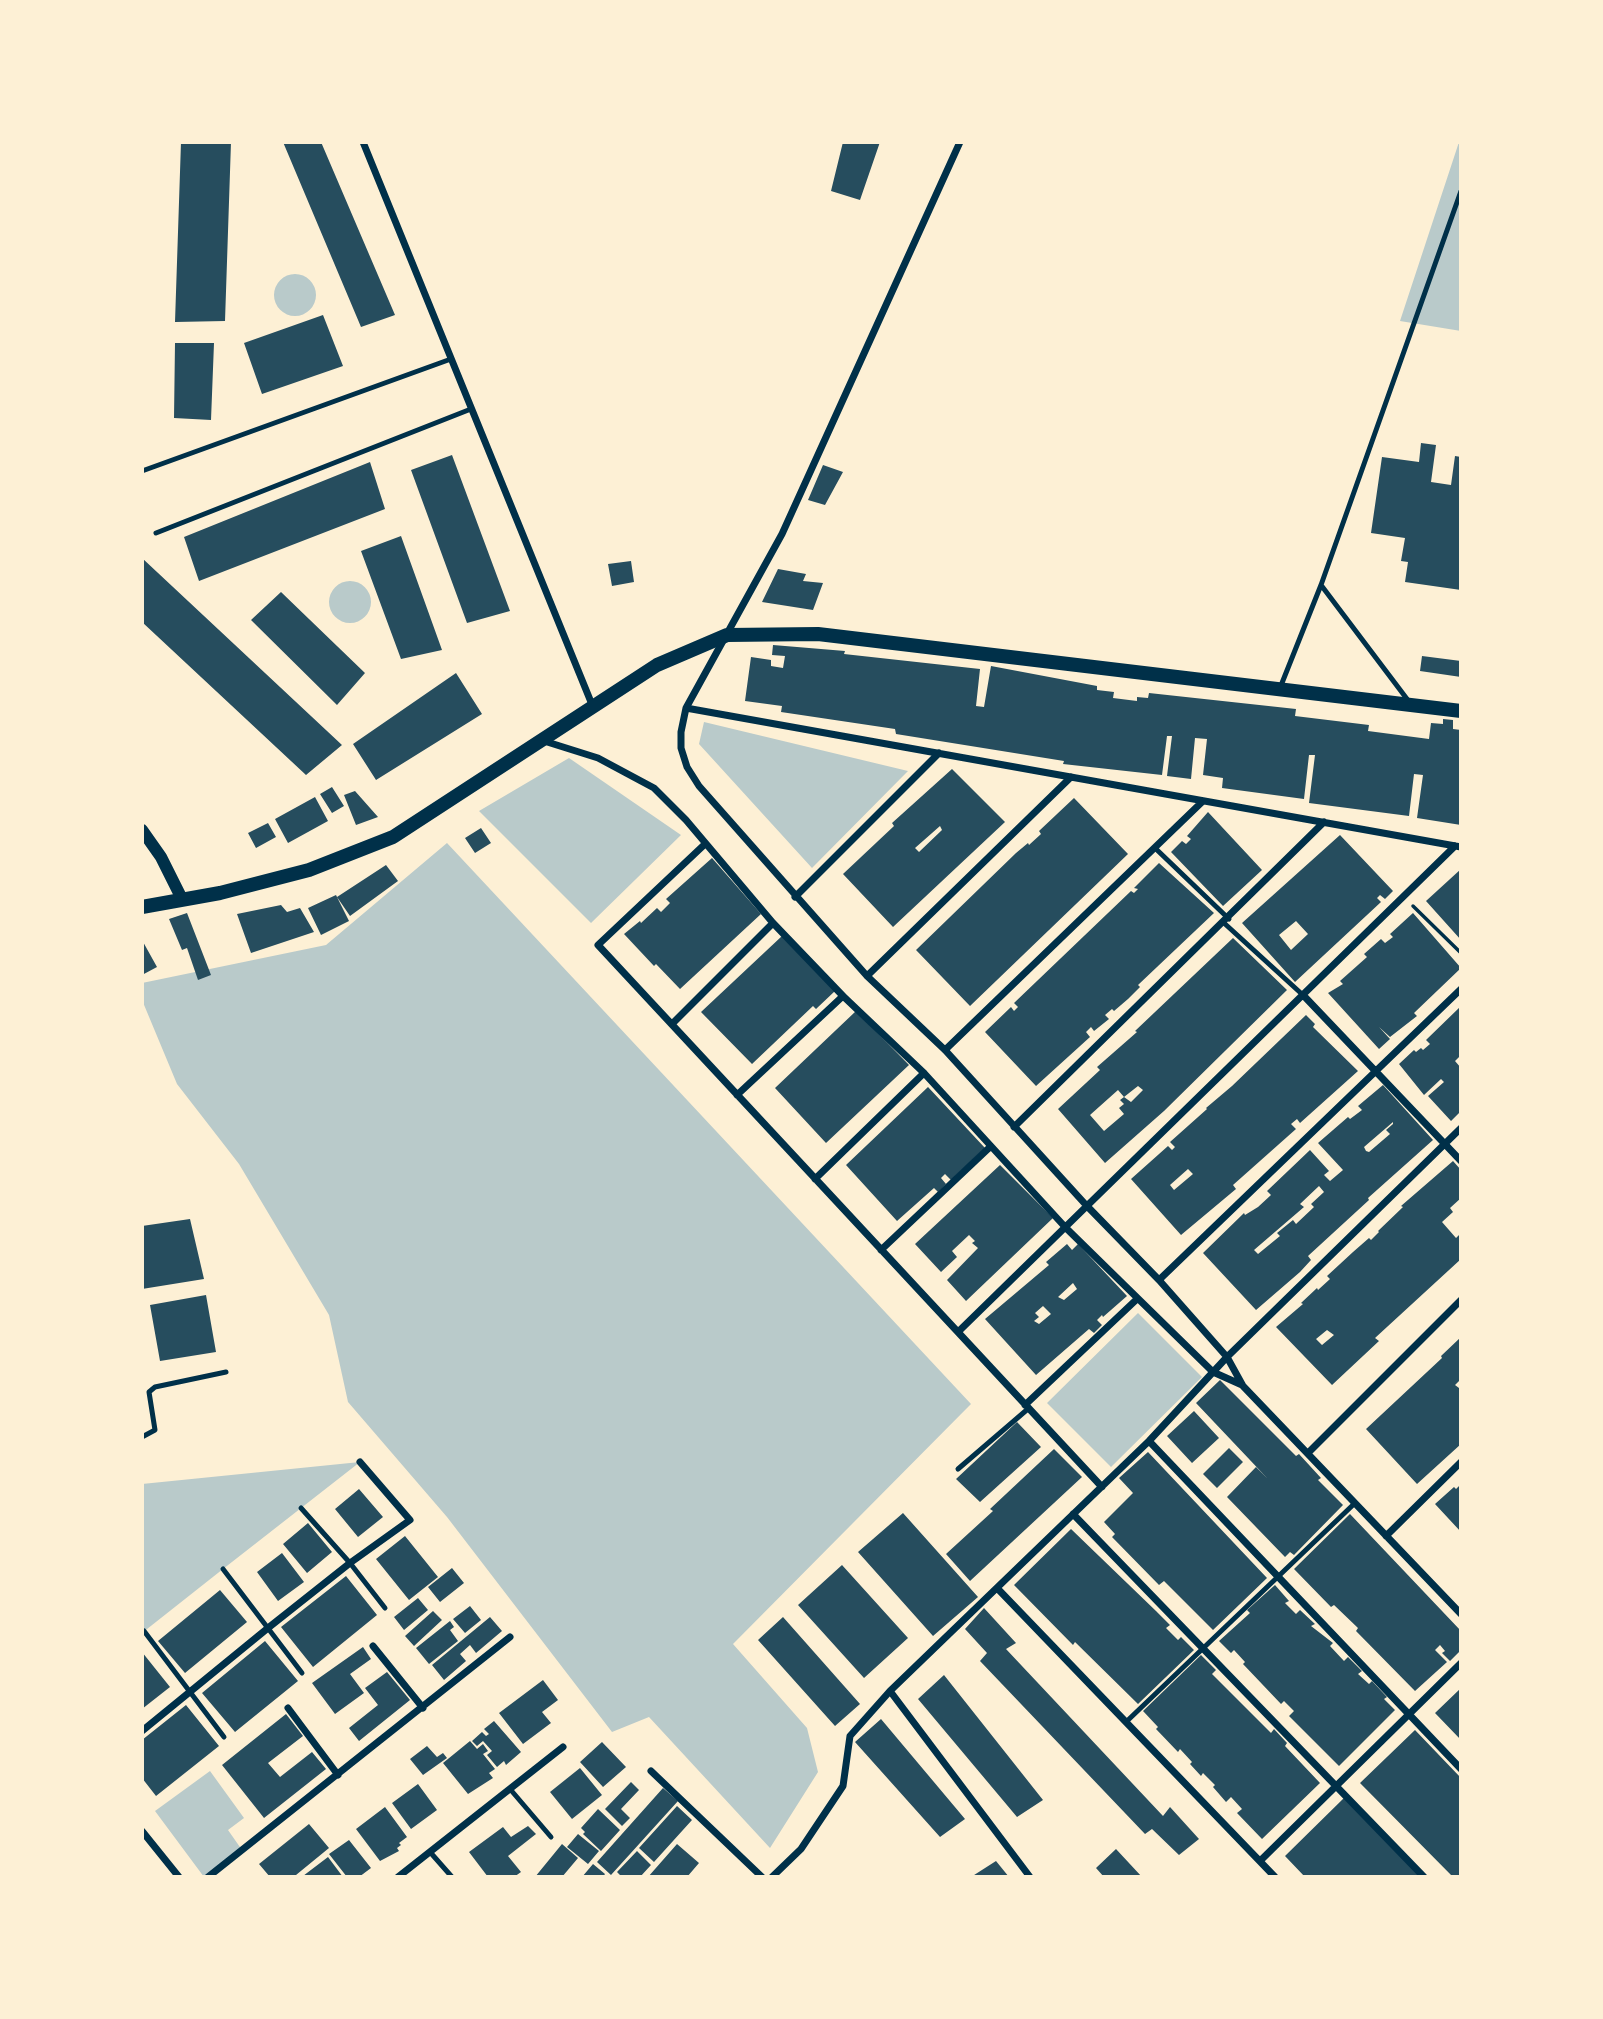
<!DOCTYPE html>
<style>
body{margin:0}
#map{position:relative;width:1603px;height:2019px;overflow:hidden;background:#fdf0d5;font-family:Inter,sans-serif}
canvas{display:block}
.frame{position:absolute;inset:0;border:144px solid #fdf0d5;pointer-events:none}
</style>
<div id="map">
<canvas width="1603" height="2019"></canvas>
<div class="frame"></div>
</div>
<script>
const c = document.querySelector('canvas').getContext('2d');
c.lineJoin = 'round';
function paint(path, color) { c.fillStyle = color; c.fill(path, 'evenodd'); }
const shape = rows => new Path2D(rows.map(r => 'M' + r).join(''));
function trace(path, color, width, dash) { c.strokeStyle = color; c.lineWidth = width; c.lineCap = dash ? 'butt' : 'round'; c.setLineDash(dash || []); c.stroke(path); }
paint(shape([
 [1459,142,1461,142,1461,331,1400,321],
 '274 295a21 21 0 1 1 42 0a21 21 0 1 1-42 0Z',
 '329 602a21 21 0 1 1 42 0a21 21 0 1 1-42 0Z',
 [704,722,908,771,812,868,699,744],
 [569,758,681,835,591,923,479,811],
 [447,843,971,1404,733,1644,807,1728,818,1772,770,1848,649,1717,612,1732,447,1517,348,1402,329,1315,239,1164,177,1084,142,1000,142,983,326,945],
 [1138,1313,1202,1377,1111,1467,1047,1403],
 [360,1462,223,1569,142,1633,142,1484],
 [210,1771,244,1818,228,1830,242,1850,204,1877,155,1811]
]), '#b9caca');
paint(shape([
 [181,142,231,142,225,321,175,322],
 [283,142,321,142,395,315,361,327],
 [843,142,880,142,860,200,831,191],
 [323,315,343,366,262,394,244,343],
 [175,343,214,343,211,420,174,418],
 [1421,443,1436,445,1431,482,1451,485,1455,456,1461,457,1461,590,1405,582,1408,562,1401,561,1405,538,1371,533,1382,457,1419,462],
 [452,455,510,611,467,623,411,470],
 [370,462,385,509,199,581,184,537],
 [823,465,843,472,825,505,808,500],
 [401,536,442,650,401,659,361,551],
 [142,558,342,745,306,775,142,622],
 [631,561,634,582,612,586,608,564],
 [778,569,806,574,803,581,823,583,813,610,762,602],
 [281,592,365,673,337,705,251,620],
 [773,645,845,651,844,654,980,669,976,706,984,707,991,666,1097,686,1097,690,1114,692,1113,698,1137,701,1137,697,1148,698,1149,693,1296,709,1295,716,1369,725,1368,731,1429,739,1431,723,1443,724,1443,719,1453,720,1453,729,1461,730,1461,825,1417,818,1423,775,1414,774,1409,816,1309,803,1315,755,1309,755,1304,799,1222,788,1223,778,1203,775,1207,739,1195,738,1191,779,1167,776,1172,736,1167,736,1162,775,1063,764,1064,761,896,734,895,729,781,712,782,706,745,701,751,657,771,660,771,666,783,668,785,656,772,655],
 [1422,656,1461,661,1461,677,1420,671],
 [456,673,482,714,376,780,353,744],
 [952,769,1005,822,893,927,843,874,894,826,892,823],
 [940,826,942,830,919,852,915,848],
 [332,787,344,806,332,813,320,794],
 [355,791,378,817,356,825,344,795],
 [315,797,328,821,288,843,275,819],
 [1074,798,1128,854,970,1006,916,950,1016,853,1028,843,1029,845,1041,834,1039,831],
 [1208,812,1262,870,1223,906,1171,852,1182,841,1186,844,1191,839,1187,836],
 [268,823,276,837,256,848,248,833],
 [481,828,491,843,475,853,465,838],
 [1340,835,1393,891,1385,899,1380,895,1377,898,1381,902,1295,982,1242,923],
 [1296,921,1308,934,1291,950,1279,935],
 [712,858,761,914,680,989,656,964,654,966,624,934,640,921,641,923,657,908,661,912,670,903,666,899],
 [1159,863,1214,913,1138,985,1140,987,1128,999,1114,1011,1112,1009,1105,1015,1109,1019,1094,1031,1091,1027,1086,1032,1090,1037,1036,1086,985,1032,1011,1007,1014,1011,1018,1007,1014,1003,1131,891,1134,893,1138,889,1134,888],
 [386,865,398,881,350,916,337,897],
 [1461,869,1461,940,1426,901],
 [336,895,349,921,321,935,308,908],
 [281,905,287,912,300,908,314,932,251,953,237,914],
 [187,913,211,975,198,980,187,948,182,950,169,919],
 [1413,913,1461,968,1414,1013,1417,1016,1390,1037,1379,1027,1390,1039,1379,1049,1328,993,1343,984,1340,981,1367,957,1364,954,1381,939,1385,943,1393,937,1390,934],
 [782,936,835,991,816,1009,813,1006,752,1064,701,1012],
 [1233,938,1287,990,1164,1111,1105,1163,1058,1109,1100,1070,1097,1067,1137,1032,1135,1031],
 [1138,1086,1143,1090,1131,1102,1124,1097,1120,1100,1124,1104,1119,1108,1124,1114,1104,1131,1090,1115,1118,1090,1124,1097],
 [142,940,157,967,142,975],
 [1461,1006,1461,1055,1455,1061,1461,1068,1461,1111,1451,1121,1428,1096,1444,1082,1441,1079,1424,1095,1399,1064,1414,1050,1416,1052,1421,1048,1423,1050,1430,1044,1426,1040],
 [856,1011,909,1065,826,1143,775,1088],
 [1306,1015,1315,1024,1313,1027,1358,1071,1300,1123,1297,1119,1291,1124,1296,1129,1233,1185,1236,1189,1181,1235,1131,1179,1168,1146,1172,1150,1175,1147,1170,1142,1207,1109,1206,1108,1232,1086],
 [1188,1169,1193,1174,1174,1190,1170,1185],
 [1383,1085,1433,1140,1368,1198,1369,1200,1308,1256,1311,1260,1300,1272,1256,1310,1203,1253,1244,1213,1245,1215,1258,1207,1271,1195,1267,1191,1310,1150,1329,1171,1324,1175,1330,1181,1343,1170,1318,1143,1348,1117,1350,1119,1362,1110,1358,1106],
 [1393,1122,1393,1124,1386,1130,1390,1134,1369,1152,1366,1151,1364,1147],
 [1319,1186,1324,1192,1311,1204,1314,1207,1296,1224,1293,1220,1277,1233,1280,1236,1258,1254,1254,1250,1304,1207,1300,1204],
 [928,1087,985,1148,951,1180,945,1174,941,1178,946,1184,938,1192,934,1188,897,1221,846,1165],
 [1453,1161,1461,1170,1461,1198,1450,1208,1453,1212,1442,1222,1456,1238,1461,1233,1461,1259,1375,1338,1379,1341,1332,1385,1276,1327,1303,1304,1301,1303,1317,1288,1318,1290,1330,1279,1327,1276,1353,1252,1369,1238,1371,1240,1379,1232,1378,1231,1403,1207,1401,1206],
 [1327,1330,1334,1335,1322,1345,1316,1339],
 [1000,1165,1053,1218,966,1301,947,1280,978,1248,972,1243,975,1241,969,1235,952,1251,957,1257,941,1272,915,1244],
 [190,1219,204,1279,142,1289,142,1226],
 [1067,1244,1072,1250,1078,1244,1127,1296,1103,1317,1102,1315,1097,1320,1102,1325,1094,1333,1089,1329,1036,1375,985,1319,1049,1265,1046,1262],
 [1073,1283,1077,1289,1064,1300,1058,1297],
 [1043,1306,1051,1314,1039,1324,1034,1321,1039,1317,1035,1313],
 [206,1295,216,1352,160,1361,150,1305],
 [1461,1337,1461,1379,1455,1385,1459,1388,1461,1386,1461,1444,1417,1484,1366,1429,1442,1358,1441,1356],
 [1220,1380,1296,1456,1299,1454,1321,1478,1318,1480,1343,1505,1294,1555,1290,1552,1285,1557,1227,1497,1256,1467,1267,1478,1196,1403],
 [1194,1411,1219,1438,1192,1463,1167,1436],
 [1017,1422,1041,1447,980,1502,956,1479],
 [1229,1448,1243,1462,1217,1488,1203,1474],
 [1054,1449,1082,1477,970,1581,946,1554,993,1511,990,1509],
 [1148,1452,1267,1578,1213,1630,1164,1581,1159,1585,1112,1537,1115,1534,1104,1522,1133,1493,1119,1478],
 [1461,1484,1461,1532,1435,1504,1454,1487,1456,1489],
 [359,1489,383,1517,358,1537,335,1509],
 [903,1513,978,1597,933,1636,858,1552],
 [1350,1514,1461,1631,1461,1650,1450,1661,1442,1653,1445,1651,1440,1645,1435,1650,1447,1662,1415,1691,1356,1631,1358,1628,1334,1605,1331,1607,1294,1569],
 [308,1523,332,1552,307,1573,283,1544],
 [1071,1529,1156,1611,1170,1625,1166,1628,1178,1640,1181,1637,1194,1650,1138,1704,1075,1642,1073,1645,1014,1585],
 [405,1536,438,1577,409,1600,376,1559],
 [282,1553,304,1582,278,1601,257,1572],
 [842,1565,908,1638,864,1678,798,1605],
 [452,1568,464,1583,440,1602,428,1587],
 [346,1576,377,1615,313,1667,281,1627],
 [1275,1585,1289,1601,1285,1603,1296,1614,1300,1610,1315,1624,1311,1626,1333,1643,1330,1646,1344,1661,1348,1657,1362,1671,1358,1674,1369,1684,1372,1681,1387,1697,1384,1699,1395,1710,1339,1766,1289,1716,1294,1711,1284,1701,1281,1704,1243,1664,1245,1662,1234,1650,1231,1653,1219,1641,1250,1613,1247,1610],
 [220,1590,247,1622,185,1673,158,1641],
 [418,1598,428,1610,404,1630,394,1617],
 [470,1606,481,1620,465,1633,453,1619],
 [984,1608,1016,1643,1006,1649,1163,1816,1170,1807,1199,1839,1179,1855,1152,1829,1145,1834,980,1661,987,1653,965,1629],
 [433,1611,442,1620,414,1646,405,1636],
 [490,1617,502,1631,476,1653,470,1645,460,1654,466,1661,444,1680,432,1665],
 [783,1617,860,1704,835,1726,758,1640],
 [450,1621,454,1627,450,1630,458,1641,429,1664,416,1648],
 [265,1641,298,1681,235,1732,202,1693],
 [363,1647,371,1659,350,1674,364,1693,335,1714,312,1683],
 [142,1652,170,1687,142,1709],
 [1201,1655,1216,1670,1212,1674,1271,1733,1274,1729,1287,1743,1285,1746,1320,1783,1262,1839,1237,1813,1242,1809,1231,1797,1226,1802,1213,1787,1215,1785,1203,1773,1201,1776,1190,1764,1192,1762,1180,1749,1178,1752,1156,1729,1158,1727,1143,1711],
 [387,1672,410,1700,359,1741,349,1728,378,1705,365,1688],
 [944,1675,1043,1800,1017,1817,918,1699],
 [543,1680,558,1700,542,1712,551,1723,523,1744,499,1713],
 [1461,1688,1461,1740,1435,1713],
 [186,1705,219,1746,156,1796,142,1778,142,1740],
 [286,1714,303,1736,268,1763,280,1777,312,1752,326,1769,264,1818,222,1765],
 [881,1719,965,1819,940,1837,855,1742],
 [494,1721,521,1752,506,1765,504,1761,497,1767,487,1755,492,1751,483,1741,477,1746,472,1741,482,1732,486,1736,489,1734,484,1729],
 [1415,1730,1461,1778,1461,1877,1453,1877,1360,1783],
 [470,1741,477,1749,483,1744,488,1751,483,1754,495,1769,489,1773,493,1778,468,1794,443,1763],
 [602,1742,626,1767,603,1787,580,1762],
 [427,1746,437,1757,443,1753,447,1758,423,1775,410,1759],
 [580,1768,602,1795,572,1819,550,1792],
 [631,1782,639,1790,621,1809,630,1818,622,1826,605,1809],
 [418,1784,437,1810,411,1829,392,1803],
 [663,1788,678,1801,611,1875,597,1862],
 [1346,1796,1425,1877,1305,1877,1285,1856],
 [677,1806,692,1820,654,1862,639,1848],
 [385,1807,407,1837,399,1843,401,1845,397,1848,399,1851,380,1861,356,1829],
 [598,1809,620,1830,601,1851,583,1834,585,1832,581,1828],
 [309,1824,329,1848,296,1875,297,1877,270,1877,259,1864],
 [528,1826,536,1834,508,1856,521,1872,514,1877,488,1877,469,1852,503,1827,511,1837],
 [578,1834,599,1851,588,1864,567,1847],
 [349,1840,371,1868,359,1877,347,1877,329,1854],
 [562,1844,578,1858,562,1877,535,1877],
 [677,1844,699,1863,687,1877,648,1877],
 [1116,1849,1142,1877,1104,1877,1096,1868],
 [637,1851,651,1865,640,1877,622,1877,617,1872],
 [328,1857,343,1877,304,1877,303,1876],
 [996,1861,1009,1877,971,1877],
 [593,1864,605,1874,603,1877,582,1877]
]), '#264d5e');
trace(shape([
 [1413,906,1461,953]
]), '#003049', 3.5);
trace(shape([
 [142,471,451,359],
 [156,533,471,409],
 [1321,585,1410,703],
 [1280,688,1321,585,1461,191],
 [1155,848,1229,919],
 [1224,923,1304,996],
 [142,1437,155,1430,149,1392,155,1387,226,1372],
 [958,1469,1029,1408],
 [301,1508,350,1563,385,1608],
 [223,1569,302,1673],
 [144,1631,224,1737],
 [1126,1722,1355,1503],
 [510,1789,551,1837],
 [430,1852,452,1877]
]), '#003049', 5);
trace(shape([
 [363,142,593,707],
 [960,142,782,534,686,708,681,732,681,748,687,767,699,786,867,976,945,1050,1086,1205,1159,1280,1227,1357,1243,1386,1461,1614],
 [686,708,1461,847],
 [544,741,598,758,654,788,686,820,773,923,843,996,924,1073,1066,1228,1213,1372,1242,1385],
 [705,844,598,945,1102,1487],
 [795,897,939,753],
 [867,976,1071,777],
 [1304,996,1461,1161],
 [672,1024,773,923],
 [945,1050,1203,801],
 [737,1095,843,996],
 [1014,1127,1324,822],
 [815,1179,924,1073],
 [881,1250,990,1147],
 [1159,1280,1461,989],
 [958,1332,1455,846],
 [1025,1405,1137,1299],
 [1149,1441,1461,1769],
 [1308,1453,1461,1300],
 [1073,1514,1424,1877],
 [1386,1536,1461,1462],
 [997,1588,1275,1877],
 [373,1646,423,1708],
 [890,1691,1030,1877],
 [288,1708,338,1775],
 [142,1731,268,1628,350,1563,410,1520,360,1462],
 [651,1771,762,1877],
 [142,1831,179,1877],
 [1260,1861,1461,1663],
 [208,1877,510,1637],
 [398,1877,563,1747],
 [772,1877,801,1849,843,1786,850,1736,890,1691,1149,1441,1227,1357,1461,1128]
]), '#003049', 7);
trace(shape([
 [142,830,161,857,182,899]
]), '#003049', 12);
trace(shape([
 [142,907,220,893,309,870,393,837,657,665,727,635,818,634,1461,711]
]), '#003049', 14);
</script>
